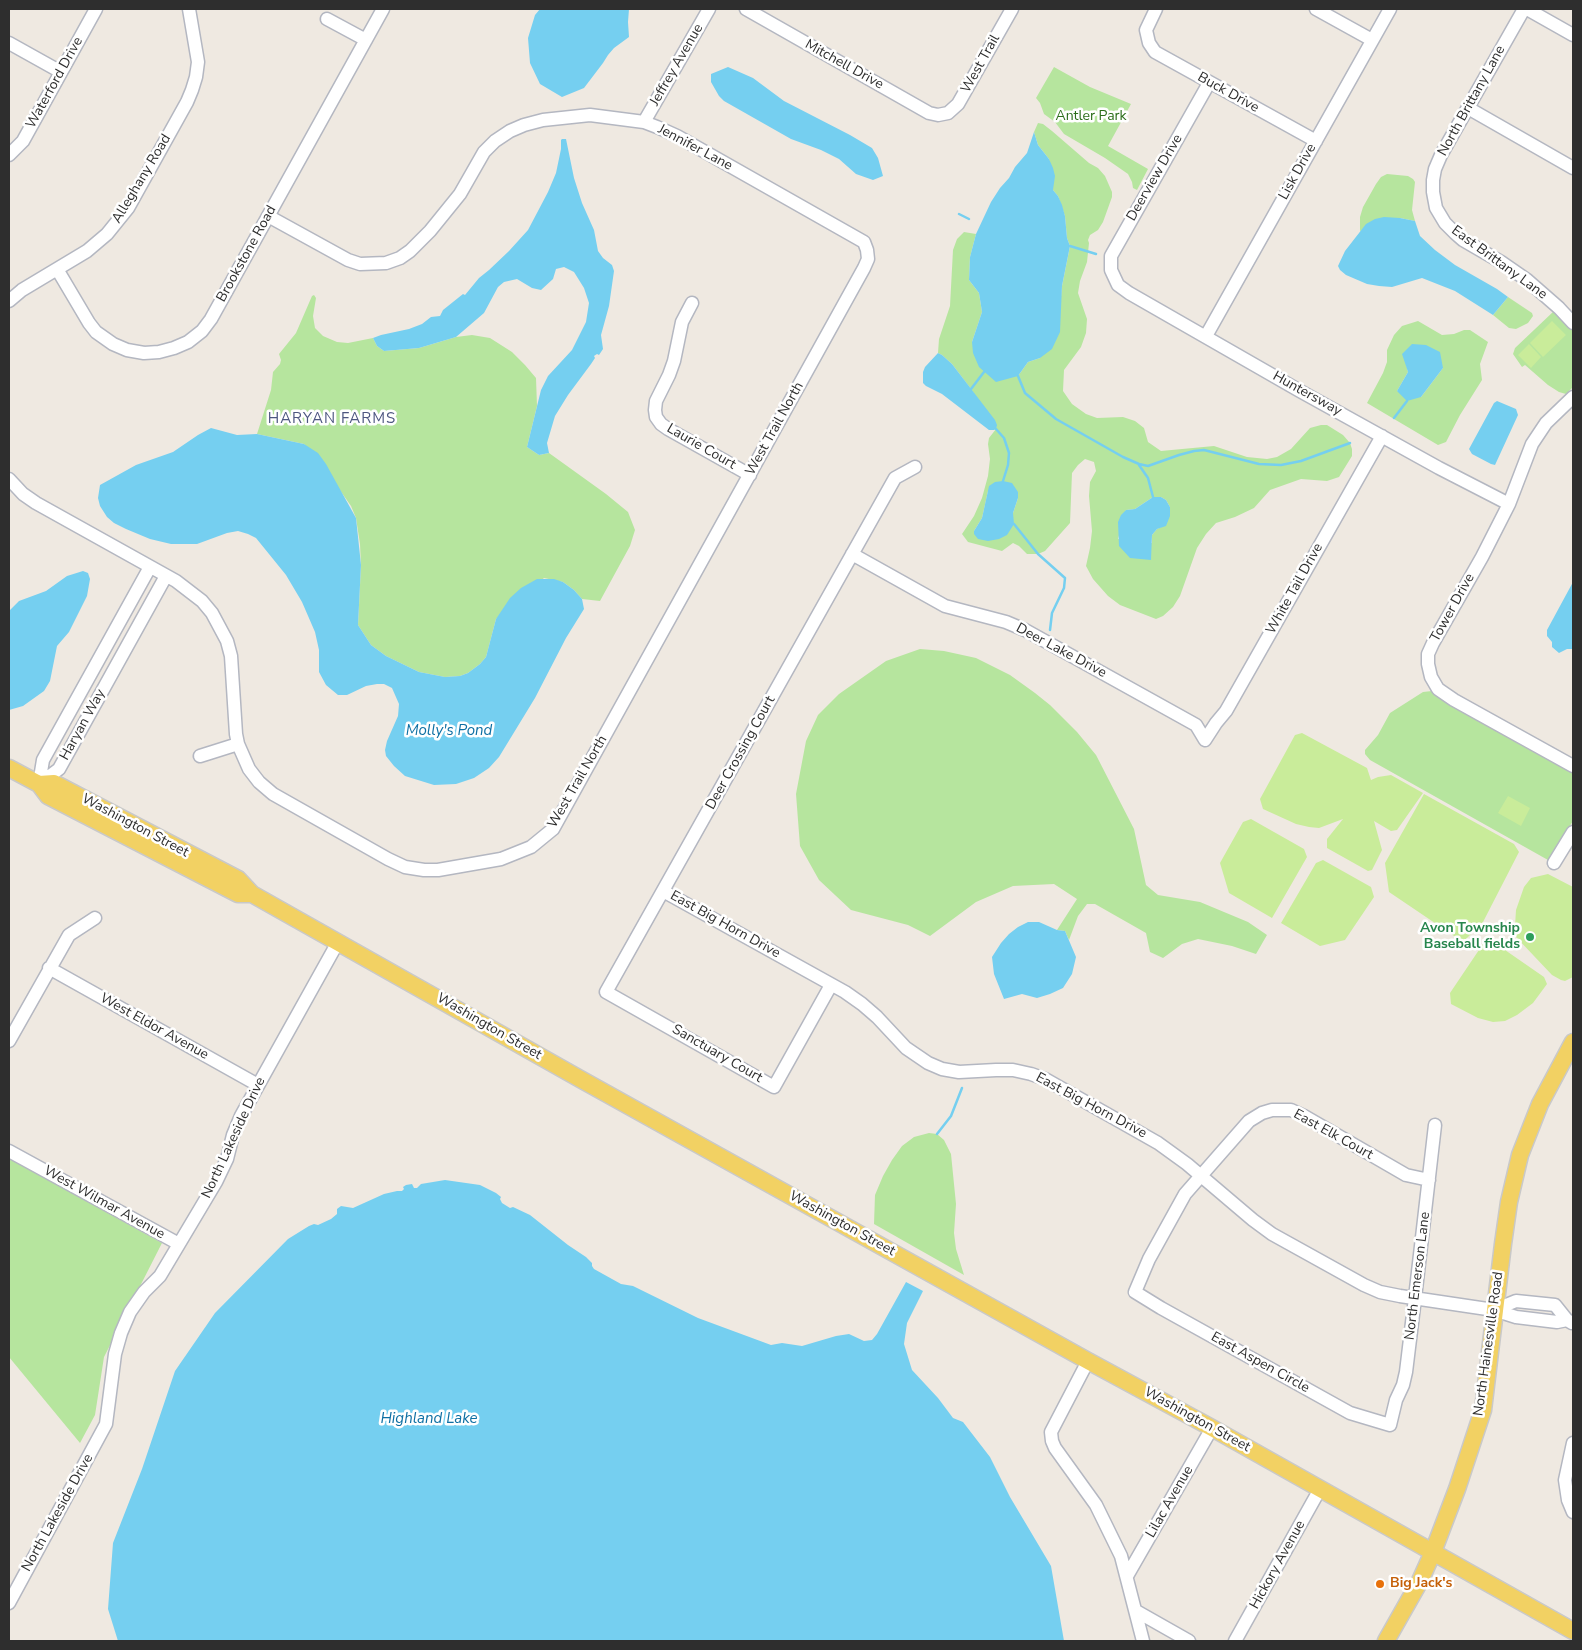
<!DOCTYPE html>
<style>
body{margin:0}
#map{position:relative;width:1582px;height:1650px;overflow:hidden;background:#efe9e1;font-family:"Nunito Sans",sans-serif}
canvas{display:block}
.frame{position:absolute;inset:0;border:10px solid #2e2e2e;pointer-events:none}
</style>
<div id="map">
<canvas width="1582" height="1650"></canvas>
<div class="frame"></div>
</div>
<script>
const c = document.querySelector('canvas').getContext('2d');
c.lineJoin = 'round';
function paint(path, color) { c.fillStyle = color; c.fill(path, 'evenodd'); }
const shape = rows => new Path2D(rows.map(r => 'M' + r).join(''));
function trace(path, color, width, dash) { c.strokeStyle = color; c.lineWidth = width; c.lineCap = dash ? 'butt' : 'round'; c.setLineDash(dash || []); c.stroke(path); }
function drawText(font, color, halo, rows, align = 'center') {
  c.font = font + ' "Nunito Sans",sans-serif'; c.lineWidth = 5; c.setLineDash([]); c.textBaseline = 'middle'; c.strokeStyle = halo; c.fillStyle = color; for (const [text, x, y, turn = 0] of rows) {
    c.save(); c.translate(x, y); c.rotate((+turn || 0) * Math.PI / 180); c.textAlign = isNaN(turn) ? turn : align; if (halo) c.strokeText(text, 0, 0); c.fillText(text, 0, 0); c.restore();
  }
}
paint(shape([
 [1054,67,1090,87,1131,104,1108,146,1148,169,1137,190,1133,188,1132,182,1128,174,1105,158,1064,134,1055,122,1044,114,1040,103,1036,98],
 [1038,123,1043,124,1052,131,1089,163,1098,168,1105,176,1112,192,1112,197,1103,222,1098,230,1090,235,1088,240,1089,243,1087,262,1080,281,1078,293,1087,319,1086,333,1081,347,1064,370,1063,391,1072,404,1086,414,1097,418,1123,417,1135,421,1144,428,1148,442,1161,451,1214,446,1247,457,1267,459,1277,457,1291,449,1310,428,1321,425,1327,425,1343,435,1350,443,1352,449,1352,456,1339,477,1327,481,1301,479,1270,490,1254,508,1235,517,1216,523,1206,534,1197,548,1180,596,1173,607,1163,616,1156,619,1120,605,1108,596,1093,579,1086,566,1090,548,1092,531,1089,496,1090,482,1096,471,1094,462,1085,459,1078,465,1072,473,1070,523,1045,551,1038,554,1027,554,1019,546,1013,543,1002,551,968,542,962,534,974,516,982,498,988,476,990,459,988,444,989,438,996,429,971,389,952,364,942,355,938,353,939,339,950,306,953,250,957,239,964,232,976,234,970,257,969,280,979,293,982,312,972,342,1018,376,1028,362,1040,358,1060,307,1062,286,1070,246,1067,238,1065,216,1058,196,1053,190,1049,159,1038,145,1034,132],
 [988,491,1018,498,1013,513,1013,520,974,531,982,518],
 [1153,497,1161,497,1166,500,1170,507,1163,526,1157,529,1152,535,1152,543,1118,539,1126,510,1135,509],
 [1387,174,1408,176,1413,179,1415,182,1412,210,1415,221,1400,218,1360,231,1360,217,1363,207,1376,184,1381,177],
 [314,295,316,298,313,316,315,328,323,336,337,342,348,343,373,338,377,346,384,351,419,348,456,337,472,335,490,338,512,352,525,365,536,378,537,406,527,447,539,455,549,453,606,494,628,512,635,530,630,546,600,601,582,599,574,590,563,582,544,578,496,619,486,657,480,664,468,673,460,676,445,677,419,672,386,656,371,645,358,625,361,565,360,544,356,518,351,506,337,486,304,444,257,434,271,390,273,372,280,364,281,360,279,354,296,333,312,296],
 [1508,297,1532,313,1533,316,1528,323,1516,329,1509,328,1493,315],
 [1554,311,1573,331,1573,387,1566,394,1559,392,1548,385,1525,365,1522,367,1513,354,1515,348],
 [1418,321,1442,335,1454,334,1464,330,1470,330,1488,342,1480,364,1482,380,1460,415,1446,442,1438,445,1367,403,1383,373,1387,362,1387,350,1394,335,1402,326],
 [1405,359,1443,368,1421,397,1397,391,1408,372],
 [920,649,944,651,976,658,1010,675,1035,693,1050,705,1077,732,1096,755,1134,829,1146,885,1158,895,1200,902,1248,922,1267,935,1256,954,1232,946,1198,939,1182,944,1163,958,1150,952,1146,933,1095,904,1087,904,1078,916,1069,940,1065,931,1057,930,1077,899,1054,884,1013,886,976,902,930,936,908,925,851,910,819,880,800,846,796,794,806,741,818,715,839,694,886,661],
 [1432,691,1451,705,1573,772,1573,821,1548,860,1370,760,1365,754,1365,750,1378,735,1390,713,1423,692],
 [929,1133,937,1134,944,1140,951,1154,956,1204,954,1233,956,1249,964,1275,874,1224,875,1195,883,1176,892,1160,902,1146,914,1137],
 [9,1158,162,1243,104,1357,95,1415,80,1443,9,1357]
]), '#b6e59e');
paint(shape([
 [1552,321,1566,335,1543,357,1530,343],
 [1529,344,1541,357,1531,368,1518,355],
 [1302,733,1367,768,1371,780,1378,777,1391,775,1423,793,1397,830,1391,831,1374,821,1382,850,1372,870,1368,871,1327,848,1327,839,1343,819,1319,828,1309,827,1296,824,1263,809,1260,799,1295,735],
 [1424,794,1514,844,1519,852,1483,922,1463,942,1389,892,1385,863],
 [1508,796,1530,808,1521,826,1498,813],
 [1251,819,1304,849,1307,857,1272,918,1229,893,1220,863,1243,822],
 [1323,860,1371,887,1374,897,1345,940,1320,946,1281,923,1316,863],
 [1548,874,1573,887,1573,977,1565,981,1561,980,1552,975,1516,937,1515,926,1516,910,1524,887,1531,878],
 [1485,941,1492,941,1544,977,1547,984,1533,1003,1517,1015,1505,1021,1493,1022,1478,1018,1451,1004,1450,993]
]), '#c9ec9a');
paint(shape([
 [540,9,629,9,628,22,629,37,614,48,608,55,603,63,584,88,562,97,540,84,530,63,528,38,535,15],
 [728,67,753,78,784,101,850,135,872,148,878,158,883,176,873,180,856,174,839,159,821,150,791,139,724,101,719,96,711,82,711,74],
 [1034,132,1038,145,1049,159,1053,168,1055,176,1053,190,1058,196,1062,205,1065,216,1067,238,1070,246,1062,286,1060,332,1052,349,1040,358,1028,362,1018,376,996,382,979,367,973,353,972,342,982,312,979,293,969,280,970,257,976,234,991,202,1000,188,1009,178,1015,167,1027,153],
 [562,139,566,139,574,178,582,203,594,230,598,251,603,258,612,265,614,271,609,306,601,335,603,349,599,355,597,354,594,356,595,358,591,364,568,395,555,416,547,443,549,453,539,455,527,447,541,390,548,376,572,350,586,322,589,303,584,288,574,272,564,267,556,269,553,279,541,290,532,288,517,279,504,282,498,287,484,313,456,337,419,348,384,351,377,346,373,338,381,335,409,329,422,324,431,317,440,316,443,310,463,294,465,295,479,278,489,270,509,251,528,230,548,192,556,173,561,149,561,140],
 [1384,217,1400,218,1415,221,1420,236,1435,250,1455,265,1497,289,1508,297,1493,315,1455,291,1422,278,1392,287,1379,286,1367,284,1346,275,1340,270,1338,266,1345,251,1366,224,1375,219],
 [1412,344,1426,345,1440,352,1443,368,1421,397,1407,401,1397,391,1408,372,1402,354],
 [938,353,942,355,952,364,995,420,997,425,996,429,994,430,989,430,942,394,926,386,923,383,923,372,925,367],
 [1497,401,1516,409,1518,415,1495,465,1491,464,1472,454,1469,449,1494,403],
 [211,428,237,435,257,434,304,444,318,453,326,464,356,518,361,565,358,625,371,645,386,656,419,672,445,677,460,676,468,673,480,664,486,657,496,619,510,598,521,588,537,579,554,579,563,582,574,590,582,599,584,609,566,638,535,698,499,757,489,768,474,778,456,784,434,785,405,776,394,766,386,756,385,750,387,741,398,716,399,704,392,688,384,684,377,684,366,686,347,695,338,695,326,685,319,672,319,650,315,632,302,602,286,575,256,538,248,534,238,531,227,533,197,544,171,544,150,539,126,529,114,523,107,517,100,506,98,498,100,485,136,465,173,452,198,435],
 [1003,481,1012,483,1018,492,1018,498,1013,513,1014,524,1007,535,999,539,988,541,978,539,974,534,974,531,982,518,989,486,995,482],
 [1153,497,1161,497,1166,500,1170,507,1170,516,1166,526,1157,529,1152,535,1151,560,1130,558,1119,546,1118,522,1121,515,1126,510,1135,509],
 [83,571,88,573,90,579,87,596,69,632,57,646,50,681,44,691,23,706,9,710,9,611,19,601,46,591,67,576],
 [1573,582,1573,649,1567,649,1559,653,1552,647,1552,642,1547,636,1547,630],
 [1028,922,1039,922,1057,930,1065,931,1076,957,1072,974,1063,988,1050,994,1037,998,1022,994,1004,999,994,974,992,957,1001,943,1009,934,1018,927],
 [445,1180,480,1185,496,1193,501,1197,500,1199,502,1203,510,1208,513,1207,530,1215,568,1245,586,1257,592,1263,592,1266,594,1269,621,1284,633,1286,698,1318,771,1345,782,1343,802,1346,836,1336,849,1334,864,1341,872,1340,877,1334,906,1282,923,1291,907,1323,904,1344,912,1370,938,1398,953,1418,963,1422,990,1457,1010,1497,1051,1566,1064,1641,118,1641,108,1609,113,1543,142,1469,175,1371,215,1313,288,1239,309,1226,314,1224,318,1225,331,1219,337,1214,337,1209,341,1206,353,1208,384,1194,397,1191,402,1191,404,1189,403,1187,406,1185,412,1184,414,1188,417,1188,421,1184]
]), '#75cff0');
trace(shape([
 [959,214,969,219],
 [1070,246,1096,254],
 [1018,376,1025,393,1056,419,1123,457,1139,464,1148,466,1179,455,1194,451,1204,450,1259,464,1281,465,1301,461,1350,443],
 [971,389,984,372],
 [1394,418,1407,401],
 [996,429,1004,438,1009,453,1008,465,1003,481],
 [1139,465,1148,478,1153,497],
 [1014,524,1038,554,1065,578,1064,588,1052,613,1050,630],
 [937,1134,951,1116,962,1088]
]), '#75cff0', 2.5);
const minor = shape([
 [746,9,929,113,938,115,948,113,958,104,1012,9],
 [1156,9,1146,30,1149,43,1155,52,1316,141],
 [1316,9,1372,40],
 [1524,9,1441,155,1435,169,1433,180,1433,192,1436,208,1445,223,1455,233,1463,240,1501,262,1527,280,1559,308,1573,323],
 [1527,9,1573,35],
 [327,19,366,40],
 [9,43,61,72],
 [1209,83,1111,256,1111,270,1118,285,1129,293,1300,391,1439,468,1509,504],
 [1468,108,1573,168],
 [644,122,709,9],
 [9,155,23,141,96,9],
 [57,269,89,323,96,332,113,344,127,350,144,353,159,352,174,348,188,342,202,331,211,319,383,9],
 [9,301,22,290,87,251,107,234,128,208,187,102,192,90,196,77,198,62,189,9],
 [692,303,682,322,674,361,669,375,656,401,655,410,656,417,661,424,668,429,750,475],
 [1206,336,1390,9],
 [1573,397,1546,423,1532,444,1509,504,1482,557,1433,643,1428,654,1428,664,1431,677,1438,689,1454,700,1573,766],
 [9,479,23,494,36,503,176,581,202,601,212,613,227,641,231,656,236,734,238,744,249,769,259,782,273,794,388,859,405,867,424,870,438,870,501,859,531,847,553,829,864,268,868,259,867,250,864,242,677,136,657,127,644,122,590,115,543,120,524,125,510,131,495,141,484,152,460,194,430,231,410,251,400,258,386,263,360,264,348,260,268,216],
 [852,554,945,606,1006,622,1025,630,1196,725,1205,740,1216,723,1226,711,1382,436],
 [200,756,238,744],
 [39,784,59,769,166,576],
 [39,784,43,760,150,567],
 [1554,863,1573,832],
 [663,891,845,992,862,1004,877,1017,906,1048,928,1063,942,1069,959,1072,996,1070,1013,1070,1031,1074,1045,1079,1158,1143,1187,1164,1253,1220,1272,1234,1364,1285,1380,1292,1400,1296,1494,1310,1516,1317,1557,1322,1567,1320],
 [49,968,258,1085],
 [831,985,774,1087,606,992,895,478,915,467],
 [9,1041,69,935,95,918],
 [9,1151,179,1244],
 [1429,1180,1406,1175,1304,1116,1291,1110,1272,1110,1262,1113,1249,1121,1185,1194,1149,1259,1135,1292,1161,1308,1350,1413,1390,1425,1396,1400,1403,1385,1406,1372,1415,1298,1435,1125],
 [1494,1310,1516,1301,1555,1305,1567,1320,1572,1323],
 [1088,1361,1051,1432,1052,1441,1055,1448,1096,1505,1121,1556,1143,1641],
 [1573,1443,1565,1480,1568,1500,1573,1512],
 [1127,1576,1212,1428],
 [9,1603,106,1424,115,1354,121,1333,130,1312,144,1292,160,1276,216,1182,227,1159,233,1135,241,1116,338,942],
 [1136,1611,1189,1641],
 [1235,1641,1320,1489]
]);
const major = shape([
 [9,768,39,784,48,796,238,894,252,894],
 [39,784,54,783,238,879,252,894,582,1080,1088,1361,1212,1428,1573,1631],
 [1386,1641,1420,1581,1433,1552,1457,1489,1483,1410,1503,1244,1509,1202,1520,1155,1540,1104,1573,1042]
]);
trace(minor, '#b4b7c1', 15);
trace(major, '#c9c9c9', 19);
trace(minor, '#fff', 12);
trace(major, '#f2d163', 16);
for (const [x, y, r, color] of [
 [1530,937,5,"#2e9e5b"],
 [1380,1584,5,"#e8710a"]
]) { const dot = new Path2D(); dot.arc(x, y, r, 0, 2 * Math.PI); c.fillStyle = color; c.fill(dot); trace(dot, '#fff', 2); }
drawText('14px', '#2e2e2e', '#fff', [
 ["West Trail",981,64,-61],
 ["Jeffrey Avenue",677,65,-60],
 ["Mitchell Drive",844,65,29],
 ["Waterford Drive",55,83,-61],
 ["Buck Drive",1228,93,29],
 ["North Brittany Lane",1472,101,-61],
 ["Jennifer Lane",695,148,28],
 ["Lisk Drive",1298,172,-61],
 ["Deerview Drive",1155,178,-60],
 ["Alleghany Road",142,179,-59],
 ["Brookstone Road",247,254,-61],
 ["East Brittany Lane",1499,263,36],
 ["Huntersway",1307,394,29],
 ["West Trail North",775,429,-61],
 ["Laurie Court",701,447,30],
 ["White Tail Drive",1295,589,-61],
 ["Tower Drive",1453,608,-61],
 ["Deer Lake Drive",1061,651,28],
 ["Haryan Way",83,725,-61],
 ["Deer Crossing Court",741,753,-61],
 ["West Trail North",578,782,-60],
 ["Washington Street",135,826,28],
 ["East Big Horn Drive",725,925,29],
 ["West Eldor Avenue",154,1027,29],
 ["Washington Street",489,1027,30],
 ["Sanctuary Court",717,1054,30],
 ["East Big Horn Drive",1091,1106,28],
 ["East Elk Court",1333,1135,29],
 ["North Lakeside Drive",234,1138,-65],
 ["West Wilmar Avenue",104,1203,29],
 ["Washington Street",842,1224,29],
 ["North Emerson Lane",1418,1276,-83],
 ["North Hainesville Road",1489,1344,-82],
 ["East Aspen Circle",1260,1363,29],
 ["Washington Street",1197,1420,29],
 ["Lilac Avenue",1170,1502,-60],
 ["North Lakeside Drive",58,1513,-61],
 ["Hickory Avenue",1278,1565,-61]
]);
drawText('14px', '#2c6e1b', '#fff', [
 ["Antler Park",1091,117]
]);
drawText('bold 14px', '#27864d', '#fff', [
 ["Avon Township",1520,929],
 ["Baseball fields",1520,945]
], 'right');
drawText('bold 14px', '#c56008', '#fff', [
 ["Big Jack's",1390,1584]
], 'left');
c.letterSpacing = '1px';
drawText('15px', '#4d5680', '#fff', [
 ["HARYAN FARMS",332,419]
]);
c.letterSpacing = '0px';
drawText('italic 15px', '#0d6fa3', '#fff', [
 ["Molly's Pond",449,731],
 ["Highland Lake",429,1419]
]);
</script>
